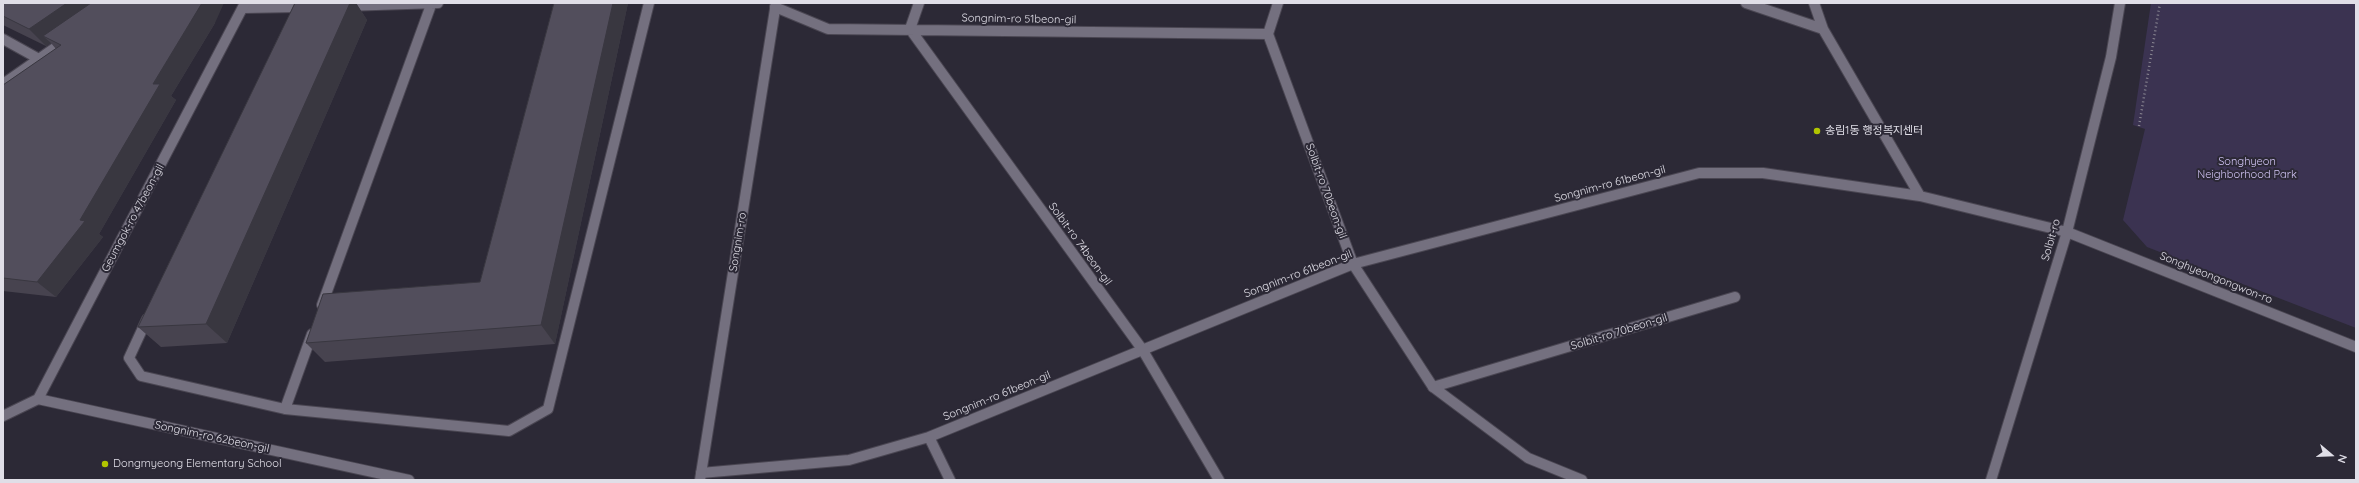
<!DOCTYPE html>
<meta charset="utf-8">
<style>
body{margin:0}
#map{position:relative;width:2359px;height:483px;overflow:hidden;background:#2c2936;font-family:Quicksand,sans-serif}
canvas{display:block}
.frame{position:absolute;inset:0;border:4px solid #e0dee7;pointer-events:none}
.north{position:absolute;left:2311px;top:435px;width:40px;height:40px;-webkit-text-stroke:3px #2c2936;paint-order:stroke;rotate:109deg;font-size:11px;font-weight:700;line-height:16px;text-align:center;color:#e0dee7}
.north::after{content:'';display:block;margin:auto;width:14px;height:18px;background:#e0dee7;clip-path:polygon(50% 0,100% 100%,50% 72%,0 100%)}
</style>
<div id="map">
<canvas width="2359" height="483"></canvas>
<div class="frame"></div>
<div class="north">N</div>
</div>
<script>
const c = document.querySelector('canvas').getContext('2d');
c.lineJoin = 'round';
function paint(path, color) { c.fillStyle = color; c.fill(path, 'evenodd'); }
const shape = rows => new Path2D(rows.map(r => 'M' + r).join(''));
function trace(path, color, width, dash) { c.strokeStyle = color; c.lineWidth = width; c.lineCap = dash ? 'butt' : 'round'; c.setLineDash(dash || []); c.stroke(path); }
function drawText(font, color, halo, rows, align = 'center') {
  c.font = font + ' Quicksand,"Noto Sans KR",sans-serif'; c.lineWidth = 4; c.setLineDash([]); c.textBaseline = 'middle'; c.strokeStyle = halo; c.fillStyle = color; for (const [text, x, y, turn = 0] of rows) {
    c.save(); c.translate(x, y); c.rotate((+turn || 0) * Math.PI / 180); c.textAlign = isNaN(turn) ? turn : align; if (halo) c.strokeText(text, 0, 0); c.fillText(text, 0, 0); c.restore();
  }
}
paint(shape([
 [2151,3,2356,3,2356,328,2147,247,2123,220,2145,129,2133,125]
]), '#3b3351');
const lane = shape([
 [345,6,438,3],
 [243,8,297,7],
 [3,39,39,59],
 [322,305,431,5],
 [147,319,129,358,141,376,285,409,509,431,548,409,649,3],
 [1433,387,1735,297],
 [285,409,312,334]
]);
const street = shape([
 [919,3,910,29,1142,349,1219,480],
 [1278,3,1268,34,1353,264,1433,387,1528,458,1582,480],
 [1746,3,1823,29],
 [1814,3,1823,29,1920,196,2067,232,2356,347],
 [775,7,828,29,1268,34],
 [38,399,409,480],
 [3,416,38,399,245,3],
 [929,437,950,480],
 [701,473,849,460,929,437,1353,264,1699,173,1763,173,1920,196],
 [1991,480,2067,232,2111,57,2120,3]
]);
const secondary = shape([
 [3,84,66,40],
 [700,480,776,3]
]);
trace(lane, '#4a4652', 12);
trace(street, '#4a4652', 12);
trace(secondary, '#4a4652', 12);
trace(shape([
 [2139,126,2160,3]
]), '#8b8893', 2.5, [1, 3]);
trace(lane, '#74707f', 10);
trace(street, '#74707f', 10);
trace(secondary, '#74707f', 10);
paint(shape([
 [3,3,215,23,171,96,176,100,99,234,103,237,56,297,3,291,3,85,56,49,51,43,46,46,3,25],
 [295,3,356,3,367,20,227,343,161,347,138,327],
 [554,3,628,3,555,344,325,362,306,343,480,282]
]), '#47434f');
paint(shape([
 [67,3,109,3,43,36,51,43,46,46,29,29],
 [202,3,224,3,215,23,171,96,176,100,99,234,103,237,56,297,37,282,80,220,153,84],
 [350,3,356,3,367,20,227,343,206,324],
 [613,3,628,3,555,344,541,325]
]), '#393740');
const building = shape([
 [3,3,67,3,29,29,3,16,3,3],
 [91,3,202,3,153,84,160,84,80,220,85,221,37,282,3,278,3,85,61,45,43,36,91,3],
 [295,3,350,3,206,324,138,327,295,3],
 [554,3,613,3,541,325,306,343,323,294,480,282,554,3]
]);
paint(building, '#524e5c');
trace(building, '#393740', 1);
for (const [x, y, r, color] of [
 [1817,131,4,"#b1c500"],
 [105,464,4,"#b1c500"]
]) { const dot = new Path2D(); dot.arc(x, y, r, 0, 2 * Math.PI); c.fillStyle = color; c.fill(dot); trace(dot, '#2c2936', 1.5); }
drawText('11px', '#e0dee7', '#2c2936', [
 ["Songnim-ro 51beon-gil",1019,19,1],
 ["Songnim-ro 61beon-gil",1610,184,-15],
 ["Solbit-ro 70beon-gil",1326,191,70],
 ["Geumgok-ro 47beon-gil",133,218,-62],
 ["Solbit-ro",2051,240,-74],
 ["Songnim-ro",738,242,-81],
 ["Solbit-ro 74beon-gil",1080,244,54],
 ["Songnim-ro 61beon-gil",1298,274,-21],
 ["Songhyeongongwon-ro",2216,278,22],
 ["Solbit-ro 70beon-gil",1619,332,-17],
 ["Songnim-ro 61beon-gil",997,396,-22],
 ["Songnim-ro 62beon-gil",212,437,12]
]);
drawText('11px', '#e0dee7', '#2c2936', [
 ["송림1동 행정복지센터",1825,131],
 ["Dongmyeong Elementary School",113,464]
], 'left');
drawText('11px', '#d1c4f4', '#2c2936', [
 ["Songhyeon",2247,162],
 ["Neighborhood Park",2247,175]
]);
</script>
